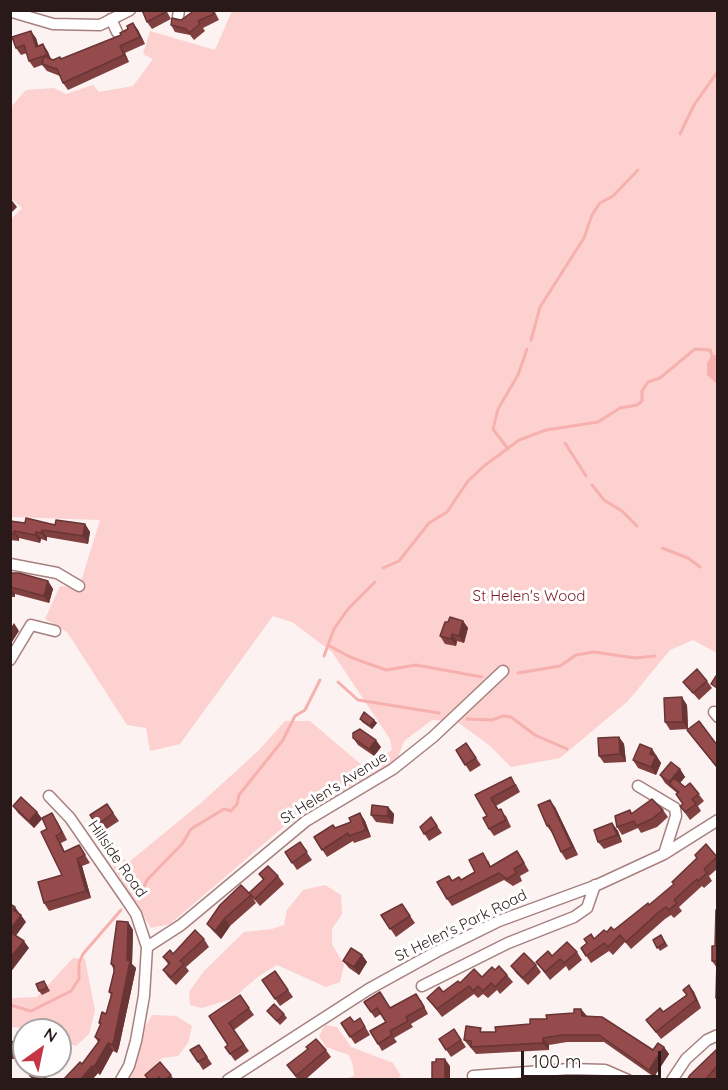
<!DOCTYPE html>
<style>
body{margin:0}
#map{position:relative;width:728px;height:1090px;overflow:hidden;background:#fbf2f1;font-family:Quicksand,sans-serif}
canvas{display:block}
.frame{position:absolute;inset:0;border:12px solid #291a19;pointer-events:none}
.north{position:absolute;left:12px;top:1018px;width:60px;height:60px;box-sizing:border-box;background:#fff;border:2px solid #a9a3a3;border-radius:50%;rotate:33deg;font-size:16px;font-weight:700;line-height:24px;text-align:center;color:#291a19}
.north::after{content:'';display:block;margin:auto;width:21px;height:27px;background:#c63544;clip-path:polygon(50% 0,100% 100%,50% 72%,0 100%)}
.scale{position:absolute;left:521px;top:1051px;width:140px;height:27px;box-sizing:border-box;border:3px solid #291a19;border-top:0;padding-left:8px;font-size:18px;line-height:21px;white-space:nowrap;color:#291a19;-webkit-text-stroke:4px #fff;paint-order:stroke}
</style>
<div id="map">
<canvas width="728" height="1090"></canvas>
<div class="frame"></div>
<div class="north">N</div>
<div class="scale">100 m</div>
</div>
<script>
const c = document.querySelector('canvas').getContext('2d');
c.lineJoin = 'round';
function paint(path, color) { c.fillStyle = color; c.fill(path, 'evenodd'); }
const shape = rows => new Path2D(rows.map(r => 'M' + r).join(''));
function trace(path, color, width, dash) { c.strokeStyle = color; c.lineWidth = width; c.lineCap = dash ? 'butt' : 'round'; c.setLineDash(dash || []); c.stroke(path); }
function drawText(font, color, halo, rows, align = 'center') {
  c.font = font + ' Quicksand,sans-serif'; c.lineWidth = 6; c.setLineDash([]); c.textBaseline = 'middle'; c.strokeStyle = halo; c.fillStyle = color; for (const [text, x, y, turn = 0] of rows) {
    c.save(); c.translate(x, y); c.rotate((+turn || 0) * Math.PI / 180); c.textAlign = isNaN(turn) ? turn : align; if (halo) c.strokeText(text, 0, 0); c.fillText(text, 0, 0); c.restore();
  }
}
paint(shape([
 [232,11,717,11,717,653,693,640,670,650,628,701,560,758,511,767,489,745,456,721,432,720,404,741,397,760,287,824,170,924,151,928,110,862,118,856,129,862,201,803,258,751,285,721,310,721,364,767,392,750,390,739,332,652,292,622,273,616,180,744,150,751,146,728,127,725,67,632,45,619,60,586,79,588,100,520,11,517,10,220,22,208,11,198,10,108,26,90,54,88,66,94,93,85,99,92,133,86,153,59,143,54,150,31,215,50],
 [325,885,341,895,342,914,332,929,332,944,344,965,340,982,326,987,277,965,259,976,232,999,202,1008,190,1005,189,992,204,971,244,932,272,929,284,925,287,910,303,890],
 [73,958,85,959,95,1010,89,1034,76,1046,60,1041,60,1030,11,1027,10,998,37,997],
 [152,1015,176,1016,192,1026,188,1043,178,1056,162,1058,148,1072,146,1079,125,1080,142,1032],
 [325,1025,337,1027,351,1047,393,1063,401,1076,397,1079,345,1079,354,1076,353,1066,349,1055,326,1047,319,1036]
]), '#fcd1cf');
paint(shape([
 [712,355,717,355,717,384,707,375,707,363]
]), '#f6b1af');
trace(shape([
 [680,134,694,105,718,71],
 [531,340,540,307,584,238,592,215,600,203,613,196,638,170],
 [565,443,586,476],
 [508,449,493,429,498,409,518,375,527,349],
 [592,485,604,500,622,511,637,526],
 [662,548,688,558,700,567],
 [383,568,399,561,429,523,447,512,468,481,484,466,519,440,546,430,598,422,620,408,637,405,642,401,642,391,648,382,660,378,695,349,710,350,713,358],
 [328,645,350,657,386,670,416,665,482,677],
 [324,656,334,629,348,609,375,582],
 [518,673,560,666,576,655,594,652,635,658,655,656],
 [338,682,358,700,439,713],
 [467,719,492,720,503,716,511,717,535,735,567,749],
 [140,895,147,880,182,844,191,829,224,809,231,811,237,804,239,795,283,740,295,716,305,710,320,680],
 [10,1005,31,1011,71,991,79,979,79,963,83,954,121,910]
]), '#f6b1af', 3);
const street = shape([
 [12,12,53,24,100,25,130,10],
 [178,17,179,10],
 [111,19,117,32],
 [10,564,57,573,79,586],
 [10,660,31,625,55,631],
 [714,712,718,717],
 [638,786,675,808,676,816,664,854],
 [49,796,70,818,126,899,136,914,147,947,144,996,136,1041,129,1066,121,1080],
 [147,947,181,925,306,821,393,769,433,737,503,671],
 [422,986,508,943,574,917,587,908,595,885],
 [473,1076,570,1069,605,1070,628,1080],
 [228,1080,369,989,436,952,499,921,597,885,664,854,718,820],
 [672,1080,686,1059,707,1040,718,1035]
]);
trace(street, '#a7807f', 13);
trace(street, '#fff', 10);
paint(shape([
 [142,10,166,10,171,19,152,29,147,22],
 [195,10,214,10,219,20,203,28,205,31,194,40,190,35,175,32,171,25,181,20],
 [133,23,138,30,145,44,125,53,129,62,68,90,63,83,60,76,47,71,42,65,34,68,29,61,27,53,21,55,16,48,36,38,38,46,43,44,48,52,51,59,53,60,62,59,121,35],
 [10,521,25,523,55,525,85,524,90,532,88,544,47,537,47,541,41,539,40,543,19,538,19,541,10,540],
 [10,573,48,581,53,589,49,603,15,594,15,597,10,597],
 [463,621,468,628,464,643,457,641,456,646,445,644,440,636,448,622],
 [707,681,712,688,699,700,683,682],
 [687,705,688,729,670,730,665,722],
 [360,719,374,720,377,723,372,729,362,722],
 [687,730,717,745,717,768,692,737],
 [619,737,624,744,626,762,604,763,599,756],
 [353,738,381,747,374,756,358,745],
 [466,743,481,765,470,772,456,750],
 [652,749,661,763,656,775,638,768,633,760],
 [680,769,685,777,680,783,685,787,690,783,704,801,698,806,701,811,690,820,680,806,683,804,677,793,665,783,660,775],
 [516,784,520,792,496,806,499,810,506,816,511,827,494,836,489,829,487,816,475,795],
 [107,804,119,821,102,832,90,815],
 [13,806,37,812,42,819,34,828,18,813],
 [388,807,394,814,393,824,376,822,371,815],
 [555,807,578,855,566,860,561,852,552,833,547,826],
 [630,810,632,813,663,810,668,817,657,827,641,833,638,828,622,835,617,827],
 [360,813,365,821,371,837,354,843,353,841,327,857,314,837,351,822],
 [431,817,442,833,429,841,420,827],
 [57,821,67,840,61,843,65,852,79,845,90,863,82,866,91,898,49,911,44,903,62,875,47,829],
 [612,823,618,831,622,842,604,849,598,842],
 [300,842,312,860,297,870,285,852],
 [717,856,717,869,709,876,712,881,704,888,702,886,679,907,682,911,674,918,671,915,665,919,631,949,625,942,613,955,609,951,591,963,581,948,607,932,614,930],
 [522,859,529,871,520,876,522,881,513,886,504,880,452,906,447,899,453,880,461,880,475,872,488,860,491,867],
 [259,874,278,876,284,884,260,906,249,893,263,880],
 [251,895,256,903,230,926,221,939,213,931,207,924],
 [402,904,415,923,396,937,381,915],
 [717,910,717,999,716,998,717,968,712,961,715,946],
 [128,922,133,930,132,964,136,968,119,1047,117,1053,113,1051,100,1075,98,1073,92,1080,63,1080,82,1064,98,1042,95,1037,101,1025,99,1023,106,1014,111,995,109,992,114,970,111,964],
 [661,935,668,946,660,951,653,940],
 [204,939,209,947,186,967,189,971,176,985,168,977,163,970,168,964,163,957,173,954],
 [577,952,582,960,569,971,566,966,550,980,536,962],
 [362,955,367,962,359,975,349,968,343,961],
 [536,965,541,972,528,985,516,973,511,966],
 [495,970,507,975,513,982,500,994,497,990,488,998,483,994,478,998,474,994,442,1017,427,998,482,977],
 [275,971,293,997,280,1006,262,980],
 [46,984,50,991,42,995,39,991],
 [689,985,694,992,701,1008,661,1039,646,1020,663,1012,686,995],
 [240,995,254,1015,234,1030,249,1051,235,1061,225,1047,228,1045,209,1016],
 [421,1000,428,1014,411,1024,413,1027,394,1038,397,1042,382,1051,378,1044,386,1022,381,1014,375,1018,364,1002,391,1008],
 [581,1009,586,1016,653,1050,664,1047,669,1054,654,1077,604,1042,567,1042,549,1045,549,1050,476,1054,464,1040,484,1032,496,1032,530,1024,547,1019,574,1013],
 [267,1011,284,1014,287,1018,280,1025],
 [360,1018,370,1035,355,1044,341,1023,354,1022],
 [454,1029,466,1047,451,1057,439,1039],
 [24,1040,24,1059,10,1059,10,1042],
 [199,1045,212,1064,203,1070,198,1062],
 [717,1049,717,1080,687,1080],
 [326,1050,331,1057,305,1080,298,1080,287,1065],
 [42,1066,47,1079,45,1080,32,1080,30,1076],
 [145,1075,171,1075,174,1080,149,1080]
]), '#804040');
paint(shape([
 [133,23,138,30,145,44,140,37],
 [31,31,36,38,41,54,36,47],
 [43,44,48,52,52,62,47,55],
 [120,46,125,53,129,62,124,55],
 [10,198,17,207,10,214],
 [85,524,90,532,88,544,83,536],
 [42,530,47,537,47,541,41,533],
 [14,531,19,538,19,541,14,534],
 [36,532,41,539,40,543,35,535],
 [48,581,53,589,49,603,44,596],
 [10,588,15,594,15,597,10,591],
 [463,621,468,628,464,643,459,636],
 [14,623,19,631,12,642,10,640,10,629],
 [452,634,457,641,456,646,451,639],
 [682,697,687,705,688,729,683,722],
 [374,720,377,723,372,729,370,726],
 [619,737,624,744,626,762,620,754],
 [376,740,381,747,374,756,369,749],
 [652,749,661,763,656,775,651,767,650,754],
 [680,769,685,777,675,789,669,782],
 [550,800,555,807,578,855,572,847],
 [388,807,394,814,393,824,388,816],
 [37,812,42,819,34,828,29,821],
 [52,813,57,821,67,840,62,832],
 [360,813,365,821,371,837,366,830],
 [612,823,618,831,622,842,617,835],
 [77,859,82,866,91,898,86,891],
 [15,907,20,914,18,917,13,910],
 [21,915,26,922,15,937,10,930],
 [225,918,230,926,221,939,215,931],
 [128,922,133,930,132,964,136,968,119,1047,117,1053,112,1045,127,960],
 [24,941,29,948,10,973,10,958],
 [362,955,367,962,359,975,354,967],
 [689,985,694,992,701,1008,696,1000],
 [581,1009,587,1016,582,1016],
 [543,1038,549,1045,549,1050,543,1043],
 [108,1043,113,1051,100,1075,94,1067],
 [664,1047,669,1054,654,1077,649,1070],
 [445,1059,450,1066,450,1080,445,1080],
 [40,1066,42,1066,47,1079,42,1071],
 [92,1066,98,1073,92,1080,80,1080]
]), '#683434');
const building = shape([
 [142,10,165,10,166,12,147,22,142,10],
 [195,10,212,10,214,14,198,21,200,24,189,33,186,29,171,25,172,18,181,20,195,10],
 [133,23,140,37,120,46,124,55,63,83,57,69,42,64,44,56,53,60,60,57,61,59,121,35,120,33,128,29,127,26,133,23],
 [31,31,36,47,43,44,47,55,29,61,24,45,16,48,12,37,31,31],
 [26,518,55,525,56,520,85,524,83,536,42,530,41,533,36,532,35,535,14,531,14,534,10,533,10,521,25,523,26,518],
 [10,573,19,573,48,581,44,596,10,587,10,573],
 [450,617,463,621,459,636,452,634,451,639,440,636,445,622,448,622,450,617],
 [697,669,707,681,693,693,683,682,697,669],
 [716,676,717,677,717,688,711,684,716,676],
 [682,697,683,722,665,722,664,698,682,697],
 [364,712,374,720,370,726,360,719,364,712],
 [699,721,717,745,717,767,687,730,699,721],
 [360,729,376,740,369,749,353,738,353,733,360,729],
 [619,737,620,754,599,756,598,738,619,737],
 [466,743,476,758,465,765,456,750,466,743],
 [640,744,652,749,650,754,656,756,651,767,633,760,640,744],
 [671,762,680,769,669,782,660,775,671,762],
 [511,777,515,785,491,798,498,810,501,809,506,820,489,829,483,818,487,816,475,795,511,777],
 [674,778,685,787,690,783,699,794,692,799,696,804,685,812,680,806,683,804,676,794,679,792,669,784,674,778],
 [21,797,37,812,29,821,13,806,21,797],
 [652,799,663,810,652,819,636,826,634,821,617,827,615,816,630,810,631,814,652,799],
 [550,800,572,847,561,852,549,825,547,826,538,805,550,800],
 [107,804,113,813,97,825,90,815,107,804],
 [372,805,388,807,388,816,371,815,372,805],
 [52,813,62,832,56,836,64,852,79,845,85,855,77,859,86,891,44,903,38,882,62,875,41,832,47,829,42,818,52,813],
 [360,813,366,830,349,836,348,833,322,850,314,837,333,825,335,828,351,822,349,818,360,813],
 [431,817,437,826,424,834,420,827,431,817],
 [612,823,617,835,598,842,594,830,612,823],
 [300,842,307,852,292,863,285,852,300,842],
 [706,844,717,857,704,869,707,873,698,881,697,879,674,900,677,903,669,910,666,907,660,911,626,942,620,935,608,947,604,943,586,956,581,948,587,943,584,939,591,934,594,939,604,930,607,932,611,927,614,930,648,903,649,905,674,884,672,882,697,858,695,855,706,844],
 [517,851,524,863,514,869,517,873,507,879,499,873,447,899,437,882,449,876,452,881,459,877,461,880,475,872,469,860,483,853,490,867,517,851],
 [268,866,278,876,255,899,249,893,264,879,259,874,268,866],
 [241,885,251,895,225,918,215,931,207,924,220,905,241,885],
 [10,904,15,907,13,910,21,915,10,930,10,904],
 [402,904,410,916,390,929,381,915,402,904],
 [716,910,717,910,717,997,716,998,717,961,712,961,712,946,715,946,716,910],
 [117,921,128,922,127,960,130,961,114,1040,112,1045,108,1043,94,1067,92,1066,80,1080,63,1080,80,1062,82,1064,100,1040,95,1037,101,1023,99,1023,102,1012,106,1014,112,993,109,992,114,972,114,965,111,964,117,921],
 [195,930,204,939,180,961,184,964,171,977,163,970,170,963,163,957,170,950,173,954,195,930],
 [10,932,24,941,10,958,10,932],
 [661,935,665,943,657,948,653,940,661,935],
 [567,942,577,952,564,963,560,959,545,972,536,962,548,951,552,956,567,942],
 [351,948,362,955,354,967,343,961,351,948],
 [524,953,536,965,523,978,511,966,524,953],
 [499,966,507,975,495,987,491,983,483,991,478,986,473,991,469,986,437,1009,427,998,439,987,443,992,458,981,460,983,474,969,482,977,492,967,495,970,499,966],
 [275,971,288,990,275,999,262,980,275,971],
 [44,981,47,988,39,991,36,984,44,981],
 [689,985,696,1000,656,1032,646,1020,660,1008,663,1012,687,995,683,990,689,985],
 [380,992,390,1008,416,994,424,1007,406,1017,408,1021,390,1031,392,1035,378,1044,370,1031,386,1022,377,1008,371,1012,364,1002,380,992],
 [240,995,249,1008,229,1023,244,1045,230,1054,225,1047,228,1045,209,1016,240,995],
 [274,1004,284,1014,277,1021,267,1011,274,1004],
 [574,1009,581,1009,582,1016,602,1017,653,1050,658,1043,664,1047,649,1070,599,1035,562,1035,543,1038,543,1043,471,1047,471,1041,464,1040,466,1026,481,1028,480,1032,496,1032,495,1027,530,1024,530,1019,547,1019,546,1015,574,1013,574,1009],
 [350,1017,354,1022,360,1018,365,1027,350,1037,341,1023,350,1017],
 [454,1029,461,1040,446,1050,439,1039,454,1029],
 [316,1039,326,1050,296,1076,287,1065,308,1049,306,1047,316,1039],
 [24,1040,24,1052,10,1052,10,1042,24,1040],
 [199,1045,207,1057,198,1062,190,1050,199,1045],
 [717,1049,717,1066,705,1080,687,1080,690,1075,717,1049],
 [436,1059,445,1059,445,1080,432,1080,432,1062,436,1062,436,1059],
 [160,1062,171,1075,165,1080,161,1080,159,1077,156,1080,149,1080,145,1075,160,1062],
 [26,1066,40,1066,42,1071,30,1076,26,1066]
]);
paint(building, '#954a4b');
trace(building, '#683434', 1.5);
drawText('15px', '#7e1c27', '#fff', [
 ["St Helen's Wood",529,596]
]);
drawText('15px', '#291a19', '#fff', [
 ["St Helen's Avenue",334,788,-32],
 ["Hillside Road",117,859,55],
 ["St Helen's Park Road",461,926,-26]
]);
</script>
